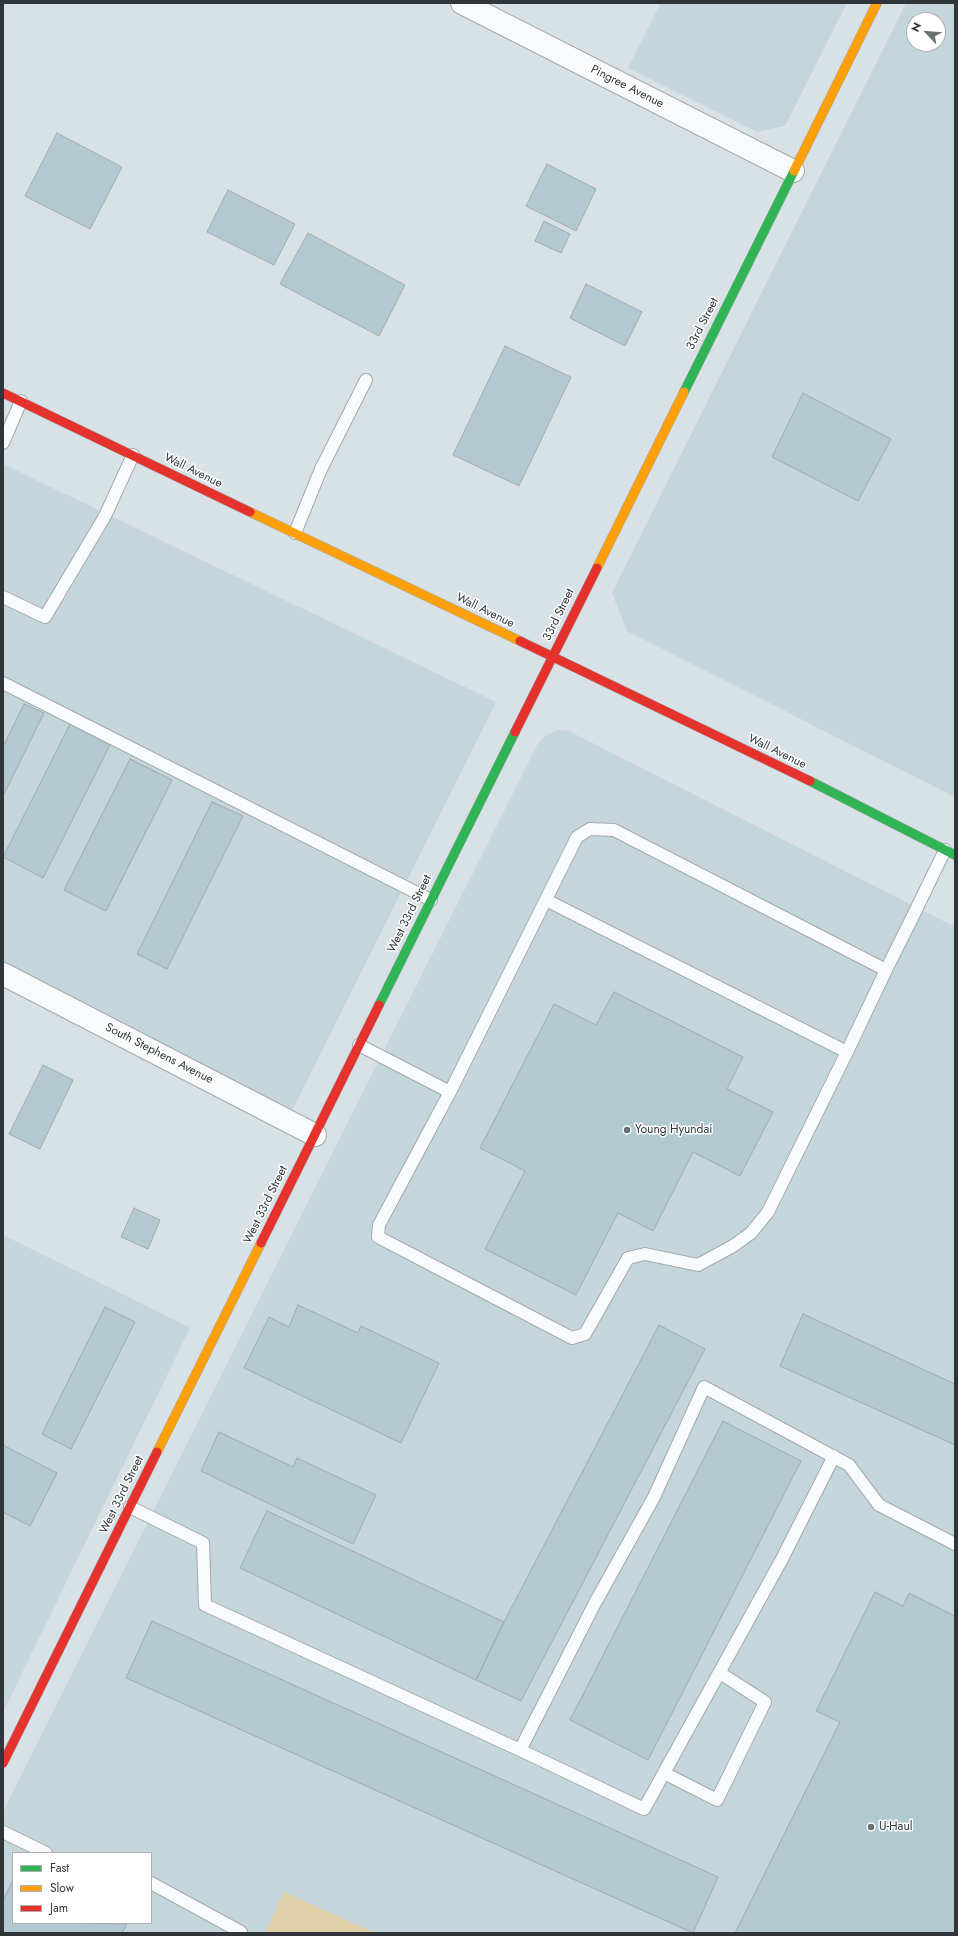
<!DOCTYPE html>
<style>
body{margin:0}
#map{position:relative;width:958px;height:1936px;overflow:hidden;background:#d8e1e5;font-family:Jost,sans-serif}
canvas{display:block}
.frame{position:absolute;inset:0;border:4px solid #2f3538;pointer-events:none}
.legend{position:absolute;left:12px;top:1852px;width:140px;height:72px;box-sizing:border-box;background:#fff;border:1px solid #acaeaf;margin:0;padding:5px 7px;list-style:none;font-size:12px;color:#2f3538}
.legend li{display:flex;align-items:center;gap:8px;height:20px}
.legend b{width:20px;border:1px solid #acaeaf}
.north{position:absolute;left:906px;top:12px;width:40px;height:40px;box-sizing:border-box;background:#fff;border:1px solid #acaeaf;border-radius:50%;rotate:296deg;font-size:11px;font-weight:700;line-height:16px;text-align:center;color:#2f3538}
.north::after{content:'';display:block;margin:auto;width:14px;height:18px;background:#6a7175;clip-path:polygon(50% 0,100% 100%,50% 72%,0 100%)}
</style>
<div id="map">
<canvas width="958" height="1936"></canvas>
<div class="frame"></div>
<ul class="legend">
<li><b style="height:5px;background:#30b455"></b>Fast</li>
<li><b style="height:5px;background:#ff9f0a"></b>Slow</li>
<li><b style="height:5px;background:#e5322d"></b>Jam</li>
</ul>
<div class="north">N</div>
</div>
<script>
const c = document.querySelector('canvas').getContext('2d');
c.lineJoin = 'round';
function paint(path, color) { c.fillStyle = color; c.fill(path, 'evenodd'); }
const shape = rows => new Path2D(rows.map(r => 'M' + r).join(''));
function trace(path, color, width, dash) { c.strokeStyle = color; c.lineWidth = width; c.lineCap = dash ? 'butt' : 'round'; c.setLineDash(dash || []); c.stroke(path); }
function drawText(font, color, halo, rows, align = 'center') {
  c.font = font + ' Jost,sans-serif'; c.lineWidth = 3; c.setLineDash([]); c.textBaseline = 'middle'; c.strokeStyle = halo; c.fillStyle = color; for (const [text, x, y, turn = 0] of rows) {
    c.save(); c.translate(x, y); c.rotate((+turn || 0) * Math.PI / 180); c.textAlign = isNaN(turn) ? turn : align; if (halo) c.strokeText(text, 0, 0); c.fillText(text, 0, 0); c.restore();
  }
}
paint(shape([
 [661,3,847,3,785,126,757,132,628,68],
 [906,3,955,3,955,797,627,631,612,593],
 [914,20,938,20,938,44,914,44],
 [3,464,496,702,286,1123,3,976],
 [558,730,569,731,955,927,955,1933,3,1933,3,1812,537,745,544,737],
 [13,1853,151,1853,151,1923,13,1923],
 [3,1235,190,1328,3,1712]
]), '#c4d5dc');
paint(shape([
 [284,1892,375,1933,265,1933]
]), '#e0d0aa');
const building = shape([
 [57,133,122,167,90,229,25,196,57,133],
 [547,164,596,189,576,231,526,206,547,164],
 [228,190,295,224,274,265,207,232,228,190],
 [544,221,570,234,561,253,535,241,544,221],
 [308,233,405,285,379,336,280,284,308,233],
 [586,284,642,312,625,346,570,318,586,284],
 [505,346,571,377,519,486,453,455,505,346],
 [803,393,891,439,858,501,772,457,803,393],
 [24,704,44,713,3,796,3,747,24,704],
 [70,724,110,745,43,878,3,857,70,724],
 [130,759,172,780,106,911,64,890,130,759],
 [212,802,243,816,167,969,137,954,212,802],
 [614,992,743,1057,727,1089,773,1112,740,1176,693,1152,653,1231,618,1213,576,1295,485,1249,525,1171,480,1148,554,1004,596,1025,614,992],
 [43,1065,73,1080,40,1149,9,1134,43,1065],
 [134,1208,160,1220,148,1249,121,1237,134,1208],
 [298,1305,358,1333,361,1326,439,1363,401,1443,244,1368,269,1317,289,1327,298,1305],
 [105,1307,135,1322,71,1449,42,1434,105,1307],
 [803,1314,955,1384,955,1445,780,1366,803,1314],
 [659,1325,705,1349,521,1701,476,1680,504,1622,659,1325],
 [723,1421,801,1461,648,1760,570,1720,723,1421],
 [219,1432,293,1467,297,1458,376,1495,353,1544,201,1471,219,1432],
 [3,1445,57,1473,30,1526,3,1512,3,1445],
 [267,1511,504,1622,476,1680,240,1568,267,1511],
 [875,1592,903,1606,909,1593,955,1616,955,1933,735,1933,840,1722,816,1711,875,1592],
 [152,1621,718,1877,693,1933,126,1678,152,1621],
 [13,1880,13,1923,127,1924,122,1933,3,1933,3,1901,13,1880]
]);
paint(building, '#b2c9d2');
trace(building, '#a3aaad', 1);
const lane = shape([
 [3,443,21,401],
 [295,533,321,469,366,380],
 [3,597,45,617,105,516,133,455],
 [3,683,431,900],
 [546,900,847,1052],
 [886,970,614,830,590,829,577,837,450,1092,379,1225,378,1237,572,1338,585,1334,628,1258,645,1254,698,1265,733,1246,751,1233,768,1212,847,1052,886,970,912,918,945,850],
 [359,1045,450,1092],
 [130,1507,203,1543,205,1605,520,1750,644,1809,782,1559,834,1456],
 [520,1750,595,1603,654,1497,704,1387,849,1465,879,1505,955,1544],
 [664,1773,717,1800,765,1702,720,1673],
 [3,1832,46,1853],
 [151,1883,241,1932,240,1933]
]);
const street = shape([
 [462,3,793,171],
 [3,974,315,1135]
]);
const fast = shape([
 [684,392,794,171],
 [810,781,955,855],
 [379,1005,515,732]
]);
const slow = shape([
 [794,171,877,3],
 [250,512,520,641],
 [597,568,684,392],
 [157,1452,261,1243]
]);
const jam = shape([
 [3,393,250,512],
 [520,641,810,781],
 [515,732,597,568],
 [261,1243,379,1005],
 [3,1763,157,1452]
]);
trace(lane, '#a3aaad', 14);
trace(street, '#a3aaad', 24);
trace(fast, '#a3aaad', 10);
trace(slow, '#a3aaad', 10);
trace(jam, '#a3aaad', 10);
trace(lane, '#f9fafb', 12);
trace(street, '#f9fafb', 22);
trace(fast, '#30b455', 9);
trace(slow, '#ff9f0a', 9);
trace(jam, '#e5322d', 9);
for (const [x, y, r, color] of [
 [627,1130,4,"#6a7175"],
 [871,1827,4,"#6a7175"]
]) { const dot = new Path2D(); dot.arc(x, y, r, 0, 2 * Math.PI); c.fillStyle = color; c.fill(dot); trace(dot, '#fff', 1.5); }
drawText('12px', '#2f3538', '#fff', [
 ["Pingree Avenue",627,87,27],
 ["33rd Street",703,324,-63],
 ["Wall Avenue",193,471,26],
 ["Wall Avenue",485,611,26],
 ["33rd Street",559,615,-64],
 ["Wall Avenue",777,752,26],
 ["West 33rd Street",410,914,-64],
 ["South Stephens Avenue",159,1054,27],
 ["West 33rd Street",266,1205,-64],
 ["West 33rd Street",122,1495,-64]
]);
drawText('12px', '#2f3538', '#fff', [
 ["Young Hyundai",635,1130],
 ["U-Haul",879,1827]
], 'left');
</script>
